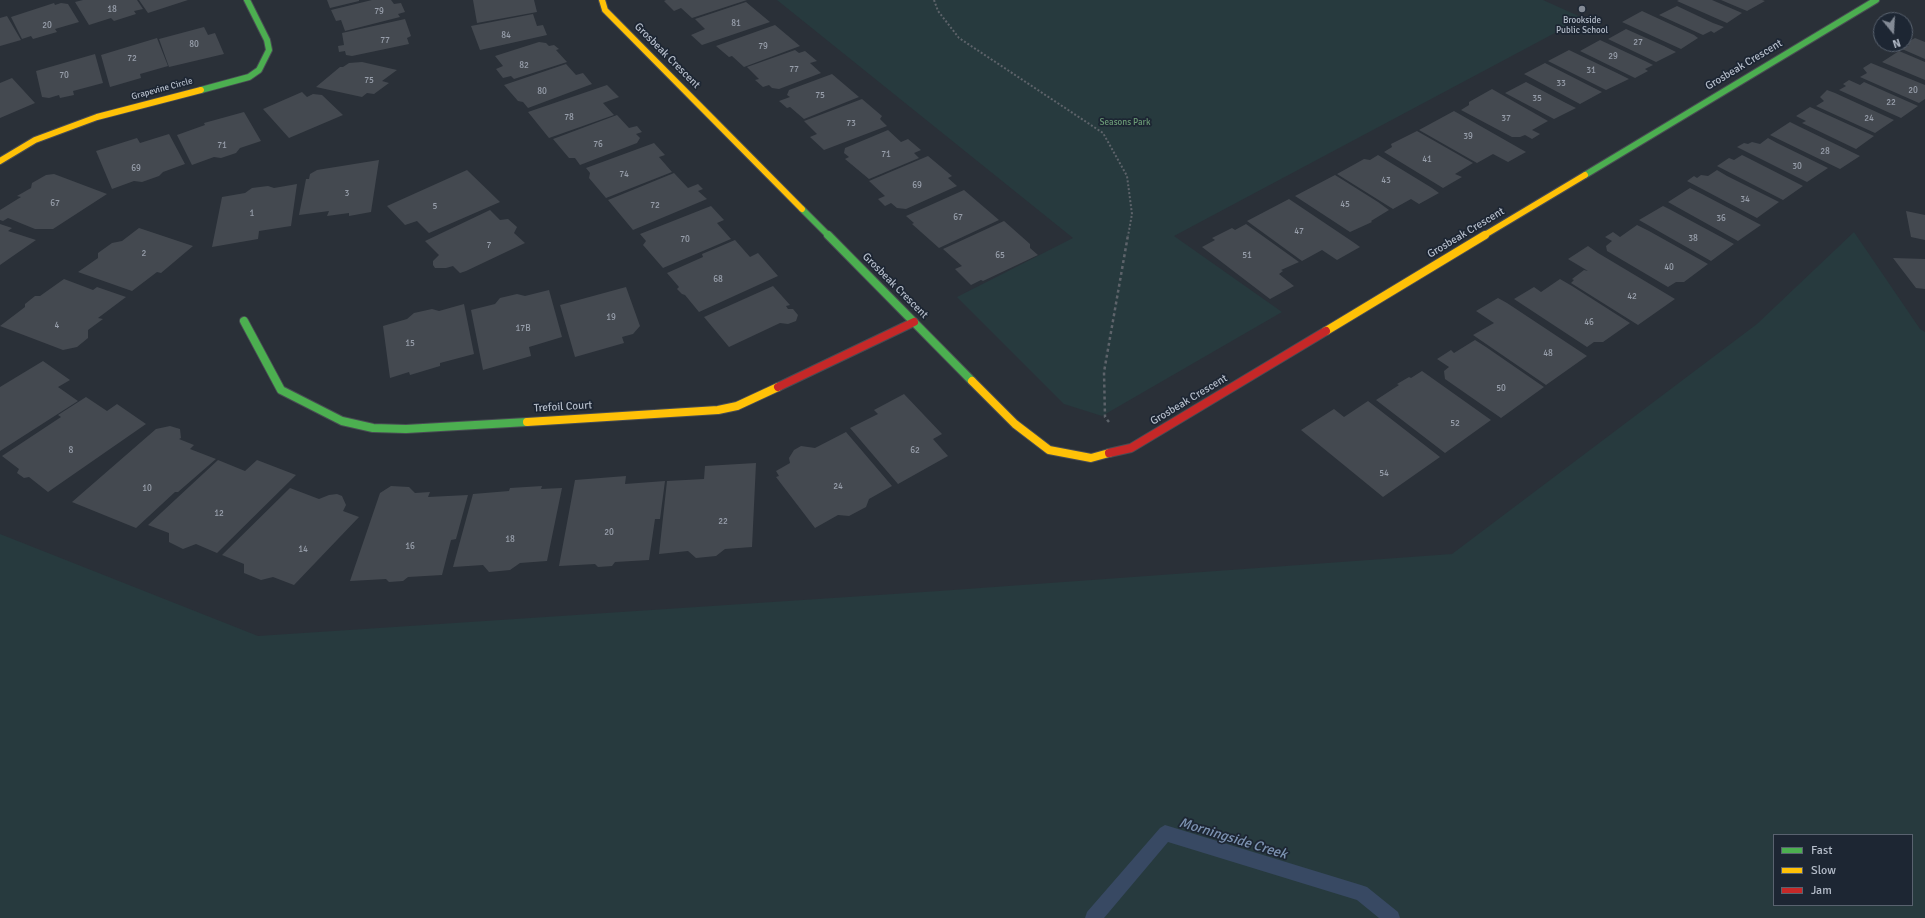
<!DOCTYPE html>
<style>
body{margin:0}
#map{position:relative;width:1925px;height:918px;overflow:hidden;background:#2a3038;font-family:Signika,sans-serif}
canvas{display:block}
.legend{position:absolute;left:1773px;top:834px;width:140px;height:72px;box-sizing:border-box;background:#1d2633;border:1px solid #59626f;margin:0;padding:5px 7px;list-style:none;font-size:12px;color:#b4bcc9}
.legend li{display:flex;align-items:center;gap:8px;height:20px}
.legend b{width:20px;border:1px solid #59626f}
.north{position:absolute;left:1873px;top:12px;width:40px;height:40px;box-sizing:border-box;background:#1d2633;border:1px solid #59626f;border-radius:50%;rotate:162deg;font-size:11px;font-weight:700;line-height:16px;text-align:center;color:#b4bcc9}
.north::after{content:'';display:block;margin:auto;width:14px;height:18px;background:#848b96;clip-path:polygon(50% 0,100% 100%,50% 72%,0 100%)}
</style>
<div id="map">
<canvas width="1925" height="918"></canvas>
<ul class="legend">
<li><b style="height:5px;background:#4caf50"></b>Fast</li>
<li><b style="height:5px;background:#ffc107"></b>Slow</li>
<li><b style="height:5px;background:#c62828"></b>Jam</li>
</ul>
<div class="north">N</div>
</div>
<script>
const c = document.querySelector('canvas').getContext('2d');
c.lineJoin = 'round';
function paint(path, color) { c.fillStyle = color; c.fill(path, 'evenodd'); }
const shape = rows => new Path2D(rows.map(r => 'M' + r).join(''));
function trace(path, color, width, dash) { c.strokeStyle = color; c.lineWidth = width; c.lineCap = dash ? 'butt' : 'round'; c.setLineDash(dash || []); c.stroke(path); }
function drawText(font, color, halo, rows, align = 'center') {
  c.font = font + ' Signika,sans-serif'; c.lineWidth = 3.5; c.setLineDash([]); c.textBaseline = 'middle'; c.strokeStyle = halo; c.fillStyle = color; for (const [text, x, y, turn = 0] of rows) {
    c.save(); c.translate(x, y); c.rotate((+turn || 0) * Math.PI / 180); c.textAlign = isNaN(turn) ? turn : align; if (halo) c.strokeText(text, 0, 0); c.fillText(text, 0, 0); c.restore();
  }
}
paint(shape([
 [777,0,1543,0,1583,18,1174,236,1282,312,1102,416,1064,404,957,297,1073,238],
 [1854,232,1920,329,1925,332,1925,918,0,918,0,534,258,636,939,591,1452,554,1757,324],
 [1774,835,1912,835,1912,905,1774,905]
]), '#273a3e');
paint(shape([
 [1165,825,1361,885,1367,887,1398,912,1400,918,1379,918,1357,900,1168,842,1104,918,1085,918,1087,912,1160,828,1165,825]
]), '#384963');
paint(shape([
 [83,0,137,0,143,9,134,11,136,14,114,21,111,18,89,25,75,2],
 [139,0,188,0,148,13],
 [327,0,359,0,359,1,330,8],
 [372,0,391,0,394,4,401,3,405,12,398,14,400,17,345,31,341,20,336,21,331,10],
 [473,0,534,0,537,12,477,23],
 [666,0,747,0,692,18,681,8,674,11,664,1],
 [1679,0,1712,0,1742,13,1727,23,1677,1],
 [1721,0,1762,0,1765,1,1747,11],
 [746,2,770,22,702,45,691,35,705,29,695,19],
 [54,3,55,5,61,3,68,4,79,22,55,29,57,32,33,39,31,36,22,39,11,17],
 [1677,6,1713,23,1724,27,1714,33,1711,31,1703,35,1659,15],
 [1642,11,1694,35,1698,38,1681,49,1622,22],
 [533,14,537,26,543,25,547,35,480,50,471,26],
 [7,16,21,40,0,46,0,18],
 [405,19,411,36,407,38,409,44,352,56,346,55,345,51,339,52,338,46,344,45,342,33],
 [775,25,800,46,744,67,732,56,729,57,716,46],
 [204,27,208,35,215,33,224,54,169,67,159,39],
 [1626,29,1664,46,1676,52,1656,62,1608,39],
 [157,38,168,66,140,74,141,78,110,87,101,55],
 [1915,38,1925,42,1925,59,1902,49,1909,45,1906,43],
 [1600,40,1645,61,1653,65,1645,69,1648,71,1635,78,1580,51],
 [539,42,546,43,549,46,554,45,559,49,556,50,567,62,514,79,511,76,503,78,496,69,503,66,495,56],
 [795,50,799,53,805,51,817,61,810,63,821,73,779,89,772,88,769,85,763,87,755,80,759,79,747,67],
 [1569,50,1617,73,1629,79,1606,90,1548,61],
 [1899,51,1925,62,1925,80,1882,62],
 [95,54,103,83,73,91,74,95,60,98,59,95,49,98,42,97,36,71],
 [362,62,397,70,382,81,389,83,374,94,367,93,362,97,316,87,340,67,343,67,349,63],
 [1545,63,1592,87,1602,92,1580,104,1524,74],
 [1871,63,1925,85,1925,99,1919,103,1860,77,1867,73,1863,68],
 [566,64,576,75,583,73,592,84,528,108,523,102,518,101,504,85],
 [832,74,859,97,804,119,790,107,787,108,779,101,790,97,787,95,789,90],
 [12,78,35,103,0,118,0,83],
 [1849,80,1860,85,1864,82,1918,106,1901,118,1839,90,1846,86,1843,84],
 [1526,82,1564,102,1576,108,1554,119,1505,93],
 [607,85,619,97,603,103,614,115,549,138,528,112],
 [1492,89,1548,121,1532,130,1540,134,1532,139,1525,135,1520,137,1512,137,1461,110,1469,105,1469,102],
 [1827,90,1835,93,1894,120,1875,133,1816,106,1824,101,1820,97],
 [302,92,307,97,313,94,322,95,343,115,289,138,263,109],
 [862,99,882,116,880,119,887,126,824,150,810,137,817,134,804,121],
 [1810,107,1819,111,1874,136,1856,149,1802,123,1806,121,1796,116],
 [1454,111,1519,148,1526,152,1508,162,1493,154,1477,163,1419,130],
 [244,112,261,141,240,148,236,153,221,158,214,157,192,165,177,135,205,125,204,123],
 [617,115,629,128,637,126,642,132,636,134,640,138,637,143,580,165,575,158,569,158,553,139],
 [1790,122,1798,126,1860,156,1840,169,1770,135],
 [888,130,901,142,908,139,921,150,914,153,919,158,869,179,845,159,849,157,844,153,845,148],
 [1417,131,1473,163,1455,174,1462,177,1443,188,1384,152,1392,147,1391,144],
 [169,134,185,164,163,172,159,176,142,182,134,181,112,189,96,151,137,138,140,143],
 [1768,138,1777,143,1828,168,1807,182,1737,147,1744,143,1748,144,1752,142,1760,144],
 [654,143,665,155,659,157,672,172,606,198,589,178,590,173,586,168],
 [1378,155,1432,188,1439,193,1419,204,1411,199,1393,209,1337,174,1364,159,1370,160],
 [1742,155,1750,159,1803,186,1783,200,1717,166,1729,158,1734,160],
 [928,156,952,176,948,178,957,186,906,209,897,208,891,203,885,206,878,199,885,196,869,181],
 [379,160,371,212,349,216,349,213,327,216,329,211,299,215,306,179,309,179,310,174,317,170],
 [467,170,500,202,429,233,417,221,405,225,387,206],
 [1717,170,1727,176,1779,202,1757,218,1687,181,1694,176,1697,178,1701,175,1708,176],
 [674,173,688,188,698,184,703,189,698,191,707,199,633,230,608,200],
 [54,174,107,194,53,229,35,229,8,218,3,221,0,220,0,210,21,197,17,196,31,188,32,183,46,175],
 [1335,175,1378,202,1389,210,1371,221,1372,222,1350,232,1295,196],
 [297,184,291,226,259,231,258,239,212,247,222,197,245,193,252,188,268,186,274,188],
 [1690,188,1702,194,1761,225,1738,241,1668,202],
 [964,190,999,220,939,248,912,224,914,223,906,216],
 [1289,199,1353,242,1360,247,1337,260,1322,250,1302,261,1247,221],
 [711,206,724,220,717,223,731,239,663,268,643,245,646,241,640,234],
 [1663,206,1671,210,1734,244,1711,261,1639,220],
 [490,210,500,220,508,219,517,227,514,233,525,243,466,271,460,273,453,266,446,268,435,268,433,265,433,261,439,255,425,241],
 [1906,211,1925,215,1925,240,1911,237],
 [1004,221,1030,244,1030,248,1038,255,983,281,981,280,971,285,955,269,962,266,943,249],
 [0,224,12,228,8,231,36,240,0,265],
 [1246,224,1299,262,1281,270,1283,271,1279,274,1294,286,1270,299,1202,247,1215,240,1212,238,1232,228,1235,230],
 [1637,225,1649,231,1708,264,1684,282,1676,282,1668,287,1607,251,1606,246,1612,241,1605,237,1613,232,1620,237],
 [139,228,193,246,161,273,157,272,132,291,78,272,98,258,98,253,112,243,122,241],
 [735,240,750,257,758,253,778,276,699,312,685,295,682,294,677,289,679,287,667,273,703,257,702,254],
 [1588,246,1598,253,1675,299,1638,325,1571,283,1574,280,1572,279,1584,270,1588,271,1568,259],
 [1893,258,1925,259,1925,289,1916,288],
 [64,279,93,290,97,287,126,297,98,318,103,319,88,330,88,338,77,347,63,350,0,326,25,307,25,304,35,296,40,296],
 [1560,279,1572,286,1630,323,1603,342,1594,342,1587,347,1514,299,1534,287,1541,292],
 [773,286,790,305,786,306,788,309,793,309,798,315,796,321,788,324,780,323,729,347,704,317],
 [626,287,640,326,633,334,622,337,624,343,575,357,560,305],
 [549,290,562,337,529,347,531,356,483,370,471,310,495,304,500,298,517,294,525,296],
 [1498,298,1507,303,1587,356,1546,385,1473,335,1494,323,1476,311],
 [464,304,474,354,440,363,440,366,410,375,409,372,390,378,383,326,407,319,414,313,432,309,439,311],
 [1475,340,1486,347,1544,387,1501,418,1445,379,1444,371,1449,367,1437,359,1451,350,1454,353],
 [43,361,70,380,58,387,78,401,0,451,0,387],
 [1422,371,1491,420,1445,453,1376,400,1399,385,1397,384,1409,377,1411,378],
 [904,394,942,434,933,439,948,456,898,484,850,428,878,414,874,410],
 [86,397,107,411,117,404,146,424,48,492,29,477,24,478,17,473,19,469,2,456,61,417,58,415],
 [1368,401,1440,457,1383,497,1301,430,1334,409,1344,417],
 [170,426,180,429,181,438,179,439,194,445,190,449,216,459,178,492,175,492,136,528,72,502,156,429],
 [846,432,892,486,869,499,866,507,849,516,838,515,815,528,776,477,779,476,776,471,790,463,789,458,794,450,801,446,815,448],
 [218,460,245,471,257,460,296,475,217,553,196,544,183,549,169,542,169,533,148,525],
 [756,463,752,547,725,549,716,556,696,558,688,551,659,554,667,481,704,479,705,466],
 [626,476,625,484,665,481,660,519,655,519,649,560,615,562,612,566,598,567,595,564,559,566,575,480],
 [391,486,409,487,415,493,430,492,428,497,468,495,456,539,451,540,442,575,408,577,403,581,389,582,386,579,350,581,380,493],
 [542,486,541,489,562,488,547,561,520,563,510,570,489,572,483,565,453,567,473,494,509,491,510,488],
 [290,488,319,499,329,495,337,494,342,496,346,505,343,511,359,517,294,585,273,577,261,580,244,573,244,564,222,555]
]), '#444950');
const fastFar1 = shape([
 [201,90,249,77,259,70,269,50,267,40,247,0],
 [1585,175,1876,0],
 [802,209,829,236]
]);
const fast = shape([
 [828,235,972,381],
 [244,321,281,390,342,421,373,428,406,429,527,422]
]);
const slowFar1 = shape([
 [602,0,605,10,802,209],
 [0,161,35,140,97,117,201,90],
 [1483,236,1585,175]
]);
const slow = shape([
 [1326,331,1485,235],
 [972,381,1015,424,1049,450,1091,458,1109,453],
 [527,422,718,410,737,406,778,387]
]);
const jam = shape([
 [778,387,914,322],
 [1109,453,1131,448,1326,331]
]);
trace(fastFar1, '#484c53', 8);
trace(fast, '#484c53', 10);
trace(slowFar1, '#484c53', 8);
trace(slow, '#484c53', 10);
trace(jam, '#484c53', 10);
trace(shape([
 [934,0,938,11,959,38,1103,133,1127,176,1132,214,1128,236]
]), '#5d636a', 2, [2, 2]);
trace(shape([
 [1109,422,1105,417,1104,372,1128,235]
]), '#5d636a', 2.5, [3, 3]);
trace(fastFar1, '#4caf50', 6);
trace(fast, '#4caf50', 8);
trace(slowFar1, '#ffc107', 6);
trace(slow, '#ffc107', 8);
trace(jam, '#c62828', 8);
for (const [x, y, r, color] of [
 [1582,9,4,"#848b96"]
]) { const dot = new Path2D(); dot.arc(x, y, r, 0, 2 * Math.PI); c.fillStyle = color; c.fill(dot); trace(dot, '#1d2633', 1.5); }
drawText('9px', '#989fab', null, [
 ["18",112,10],
 ["79",379,12],
 ["81",736,24],
 ["20",47,26],
 ["84",506,36],
 ["77",385,41],
 ["27",1638,43],
 ["80",194,45],
 ["79",763,47],
 ["29",1613,57],
 ["72",132,59],
 ["82",524,66],
 ["77",794,70],
 ["31",1591,71],
 ["70",64,76],
 ["75",369,81],
 ["33",1561,84],
 ["20",1913,91],
 ["80",542,92],
 ["75",820,96],
 ["35",1537,99],
 ["22",1891,103],
 ["78",569,118],
 ["37",1506,119],
 ["24",1869,119],
 ["73",851,124],
 ["39",1468,137],
 ["76",598,145],
 ["71",222,146],
 ["28",1825,152],
 ["71",886,155],
 ["41",1427,160],
 ["30",1797,167],
 ["69",136,169],
 ["74",624,175],
 ["43",1386,181],
 ["69",917,186],
 ["3",347,194],
 ["34",1745,200],
 ["67",55,204],
 ["45",1345,205],
 ["72",655,206],
 ["5",435,207],
 ["1",252,214],
 ["67",958,218],
 ["36",1721,219],
 ["47",1299,232],
 ["38",1693,239],
 ["70",685,240],
 ["7",489,246],
 ["2",144,254],
 ["65",1000,256],
 ["51",1247,256],
 ["40",1669,268],
 ["68",718,280],
 ["42",1632,297],
 ["19",611,318],
 ["46",1589,323],
 ["4",57,326],
 ["17B",523,329],
 ["15",410,344],
 ["48",1548,354],
 ["50",1501,389],
 ["52",1455,424],
 ["8",71,451],
 ["62",915,451],
 ["54",1384,474],
 ["24",838,487],
 ["10",147,489],
 ["12",219,514],
 ["22",723,522],
 ["20",609,533],
 ["18",510,540],
 ["16",410,547],
 ["14",303,550]
]);
drawText('9px', '#b4bcc9', '#1d2633', [
 ["Brookside",1582,21],
 ["Public School",1582,31]
]);
drawText('9px', '#b4bcc9', '#1d2633', [
 ["Grapevine Circle",162,89,-15]
]);
drawText('9px', '#6b9a76', '#1d2633', [
 ["Seasons Park",1125,123]
]);
drawText('11px', '#b4bcc9', '#1d2633', [
 ["Grosbeak Crescent",667,56,45],
 ["Grosbeak Crescent",1744,65,-31],
 ["Grosbeak Crescent",1466,233,-31],
 ["Grosbeak Crescent",895,286,45],
 ["Grosbeak Crescent",1189,400,-31],
 ["Trefoil Court",563,407,-3]
]);
drawText('italic 14px', '#7c92b1', '#1d2633', [
 ["Morningside Creek",1233,839,17]
]);
</script>
